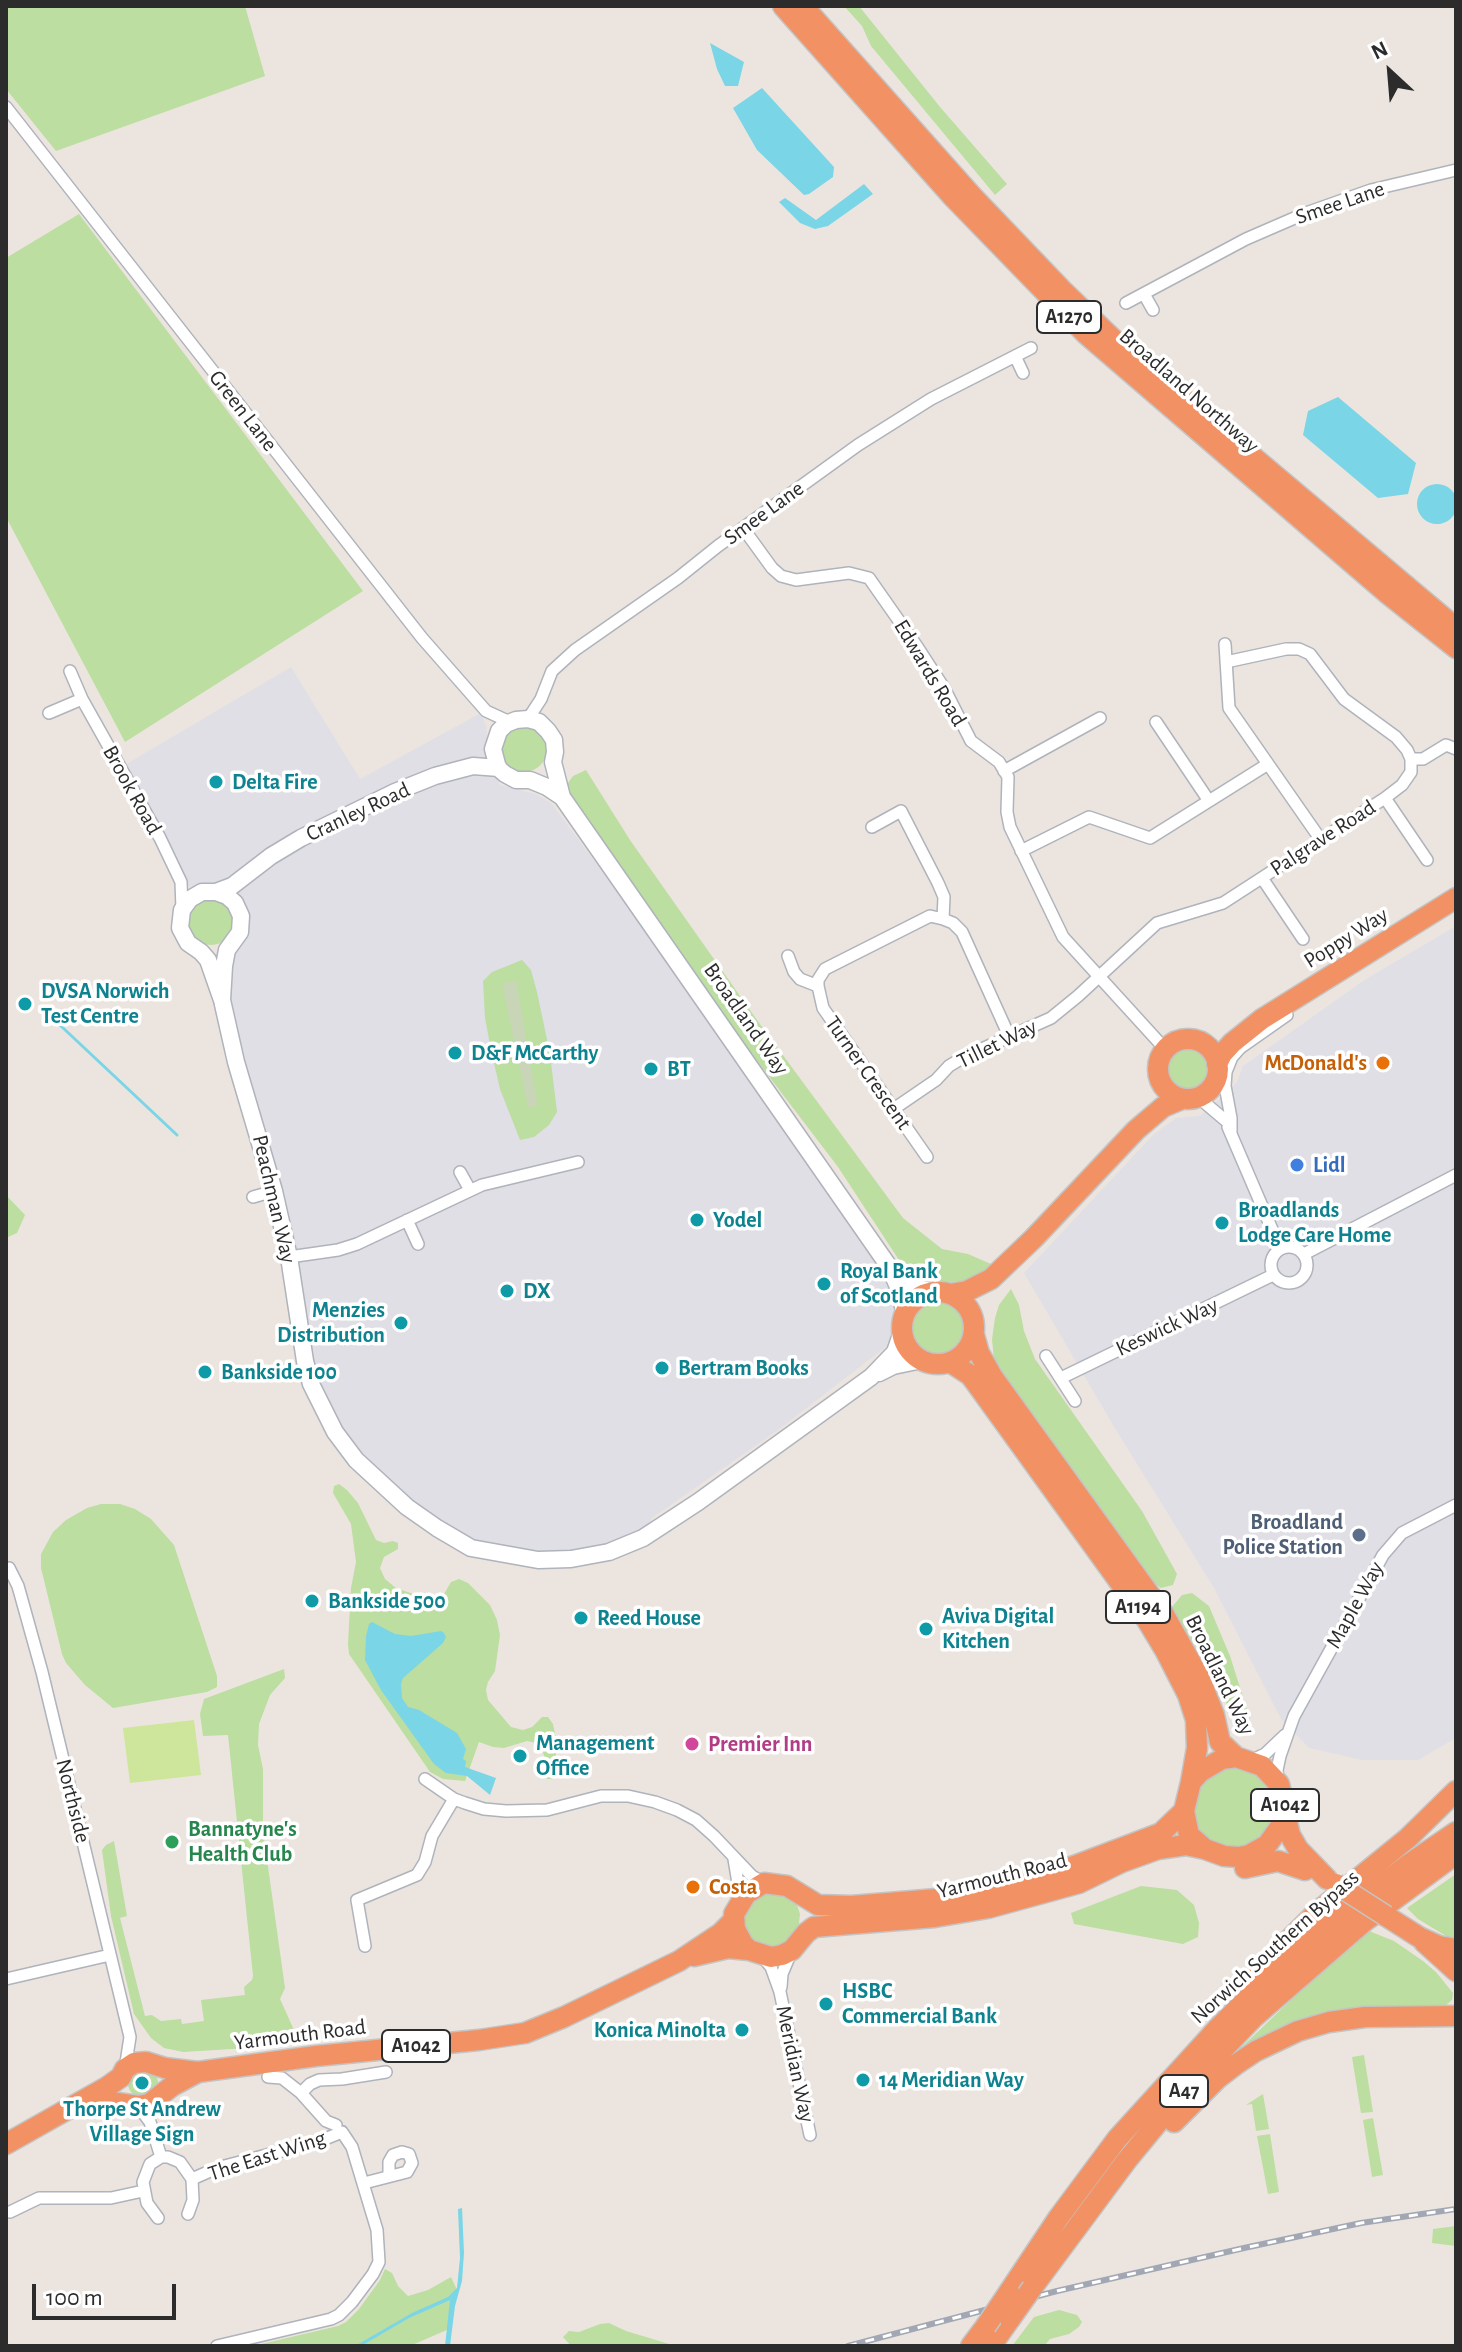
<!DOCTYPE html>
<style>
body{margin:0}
#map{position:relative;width:1462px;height:2352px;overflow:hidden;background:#ece5df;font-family:"Alegreya Sans",sans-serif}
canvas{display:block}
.frame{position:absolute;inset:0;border:8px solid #2c2c2c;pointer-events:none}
.north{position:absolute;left:1350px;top:32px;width:80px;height:80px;-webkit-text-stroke:6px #fff;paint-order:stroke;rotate:334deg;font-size:22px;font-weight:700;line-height:32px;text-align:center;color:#2c2c2c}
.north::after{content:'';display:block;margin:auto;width:28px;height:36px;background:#2c2c2c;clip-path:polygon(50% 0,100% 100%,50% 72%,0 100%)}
.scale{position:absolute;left:32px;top:2284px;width:144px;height:36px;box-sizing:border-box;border:4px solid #2c2c2c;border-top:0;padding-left:10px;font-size:24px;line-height:28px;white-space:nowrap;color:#2c2c2c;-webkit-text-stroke:6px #fff;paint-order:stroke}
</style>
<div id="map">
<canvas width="1462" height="2352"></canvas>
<div class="frame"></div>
<div class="north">N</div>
<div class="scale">100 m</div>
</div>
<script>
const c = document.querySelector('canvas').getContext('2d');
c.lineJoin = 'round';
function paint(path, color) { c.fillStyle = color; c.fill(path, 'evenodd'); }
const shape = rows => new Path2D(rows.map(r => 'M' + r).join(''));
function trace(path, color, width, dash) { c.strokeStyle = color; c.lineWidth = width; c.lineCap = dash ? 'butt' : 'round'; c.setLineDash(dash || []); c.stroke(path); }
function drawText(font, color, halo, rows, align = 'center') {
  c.font = font + ' "Alegreya Sans",sans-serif'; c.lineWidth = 7; c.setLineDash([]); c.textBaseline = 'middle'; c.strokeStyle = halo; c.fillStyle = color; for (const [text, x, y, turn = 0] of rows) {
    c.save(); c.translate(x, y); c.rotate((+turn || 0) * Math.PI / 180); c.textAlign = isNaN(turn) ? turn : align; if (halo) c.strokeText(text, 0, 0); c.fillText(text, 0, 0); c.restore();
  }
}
paint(shape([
 [291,667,360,779,481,713,486,726,488,742,485,754,500,785,536,794,552,804,638,920,886,1273,897,1309,892,1342,778,1430,652,1518,643,1538,609,1552,504,1555,437,1528,343,1445,300,1334,222,1000,240,911,181,882,123,766],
 [1456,926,1456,1738,1418,1760,1363,1760,1309,1748,1281,1719,1214,1588,1116,1430,1024,1273,1153,1135,1176,1118,1200,1116,1237,1082,1243,1066,1366,979]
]), '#e0dfe5');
paint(shape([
 [6,6,245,6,265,76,56,151,6,89],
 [844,6,859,6,940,107,1007,184,995,195,871,46,862,26],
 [79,214,363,591,125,742,6,517,6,258],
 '501 749a23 23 0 1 1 46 0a23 23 0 1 1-46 0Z',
 [586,770,630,840,757,1020,903,1218,942,1249,968,1254,991,1264,982,1274,968,1281,929,1283,908,1269,899,1260,838,1167,745,1045,576,809,565,787,573,776],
 '188 922a23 23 0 1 1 46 0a23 23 0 1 1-46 0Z',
 [522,960,531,970,537,992,550,1054,557,1112,549,1125,534,1137,520,1140,500,1089,491,1050,485,1018,483,981,492,972],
 '1165 1069a22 22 0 1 1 44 0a22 22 0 1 1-44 0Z',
 [6,1195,25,1215,17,1233,6,1238],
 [1011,1289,1019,1305,1024,1331,1035,1359,1142,1511,1177,1574,1173,1585,1161,1588,1154,1583,1007,1383,994,1360,992,1339,995,1318,999,1305],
 '912 1328a27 27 0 1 1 54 0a27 27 0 1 1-54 0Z',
 [339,1484,347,1490,358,1503,376,1540,384,1543,393,1541,398,1543,398,1549,384,1557,380,1568,385,1579,396,1588,422,1597,435,1598,444,1594,451,1582,459,1579,468,1583,490,1605,497,1620,500,1635,495,1671,488,1682,486,1690,488,1700,511,1727,523,1730,532,1727,542,1717,548,1717,553,1724,556,1739,556,1775,552,1779,547,1779,542,1771,544,1756,541,1744,527,1741,504,1748,493,1747,479,1742,465,1781,443,1779,430,1772,349,1654,348,1644,351,1588,356,1562,351,1524,333,1493,334,1486],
 [101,1504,120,1504,135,1509,151,1519,174,1545,217,1676,217,1687,207,1692,113,1708,85,1685,66,1663,62,1654,41,1568,41,1554,53,1532,66,1520,87,1508],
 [1192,1593,1209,1606,1230,1656,1250,1719,1240,1729,1208,1668,1172,1607,1182,1595],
 [284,1669,285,1678,270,1695,259,1724,258,1745,263,1769,263,1831,285,1988,280,1999,294,2030,282,2046,183,2052,164,2048,151,2038,134,2014,111,1916,102,1850,106,1845,114,1841,127,1916,120,1918,145,2016,152,2015,161,2021,181,2019,182,2024,204,2021,201,2000,245,1995,244,1987,252,1980,253,1976,228,1735,203,1736,200,1714,204,1699],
 '1192 1808a42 42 0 1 1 84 0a42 42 0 1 1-84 0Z',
 [1456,1874,1456,1942,1418,1919,1407,1908],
 [1141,1886,1177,1890,1194,1905,1199,1923,1198,1937,1183,1944,1074,1924,1071,1913],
 [763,1891,791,1897,797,1905,800,1914,798,1933,792,1941,775,1949,756,1945,744,1931,743,1912],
 [1369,1931,1394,1941,1423,1961,1436,1972,1453,1993,1452,2000,1445,2006,1433,2009,1393,2008,1228,2060,1333,1960],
 [1364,2055,1373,2112,1361,2113,1352,2057],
 '128 2083a15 15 0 1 1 30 0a15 15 0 1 1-30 0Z',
 [1263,2094,1269,2129,1256,2131,1252,2104,1246,2105],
 [1373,2118,1383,2175,1372,2177,1363,2120],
 [1270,2134,1279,2192,1268,2194,1257,2136],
 [1456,2226,1456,2246,1432,2243,1433,2229],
 [385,2269,392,2273,398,2286,408,2296,428,2290,451,2277,457,2290,449,2329,410,2346,253,2346,338,2326,346,2322,359,2309,380,2280],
 [1059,2310,1077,2315,1082,2322,1079,2327,1069,2334,1050,2339,1044,2346,1012,2346,1034,2317],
 [609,2323,626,2331,676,2346,571,2346,563,2337,569,2331,579,2332,600,2324]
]), '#bcdea0');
paint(shape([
 [516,980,538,1106,528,1107,502,984]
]), '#c9d5b7');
paint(shape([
 [194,1720,201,1775,130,1783,123,1728]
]), '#cee59c');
paint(shape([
 [710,43,744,62,738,86,725,86,717,69],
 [762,88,834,167,833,177,809,194,804,195,757,150,733,108],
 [864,184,873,194,828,226,815,229,800,223,779,202,785,198,816,220],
 [1338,397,1416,463,1408,494,1378,498,1303,435,1308,411],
 '1417 504a20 20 0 1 1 40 0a20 20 0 1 1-40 0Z',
 [372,1622,395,1634,411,1636,441,1631,444,1633,446,1637,443,1643,403,1678,401,1684,402,1698,408,1707,419,1710,457,1733,466,1749,463,1759,466,1761,465,1767,496,1778,490,1795,467,1776,446,1773,434,1764,381,1690,365,1660,366,1636,369,1624],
 [462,2208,464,2253,462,2281,455,2306,450,2346,445,2346,450,2300,409,2318,361,2346,355,2346,412,2313,448,2297,457,2288,460,2258,458,2209]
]), '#7ad5e6');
trace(shape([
 [45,1011,177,1135]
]), '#7ad5e6', 3);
const street = shape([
 [6,107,422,638,486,711,510,722],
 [1144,294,1153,310],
 [1126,303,1246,239,1306,213,1371,190,1456,170],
 [1015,356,1023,373],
 [743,528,772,568,781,576,796,580,849,573,869,578,918,648,944,688,971,741,999,762,1008,777,1007,812,1010,827,1063,937,1166,1050],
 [1225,644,1229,708,1321,840],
 [70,671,82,699,160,838,181,882,182,909],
 [49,713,82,699],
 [528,719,541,699,552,671,575,650,678,578,718,546,858,445,931,399,1031,348],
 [1156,722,1209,801],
 [1411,759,1423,759,1446,745,1456,749],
 [1004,771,1100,718],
 [1385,798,1427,860],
 [872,827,901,811,938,883,944,897,943,919],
 [1021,851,1089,817,1150,838,1268,764],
 [1262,878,1303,939],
 [788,956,794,972,800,979,818,986],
 [1198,1097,1225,1120],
 [895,1108,936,1080,949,1066,964,1057,1051,1018,1078,996,1157,923,1223,903,1385,798,1402,785,1411,772,1411,759,1407,750,1396,737,1344,699,1310,654,1299,649,1286,649,1226,662],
 [1228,1127,1280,1248],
 [1231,1132,1231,1118,1225,1086,1226,1072,1232,1057,1240,1048,1287,1015],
 [927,1157,823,1008,818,986,818,980,825,969,930,916,943,919,953,923,962,932,1010,1038],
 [460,1172,470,1190],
 [253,1197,274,1191],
 [407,1220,418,1244],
 '1271 1265a18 18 0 1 1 36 0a18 18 0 1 1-36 0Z',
 [1304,1254,1456,1175],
 [289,1257,338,1250,357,1244,482,1185,578,1162],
 [1046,1356,1075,1401],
 [1061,1378,1273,1275],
 [9,1568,18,1586,42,1672,130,2037,125,2069],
 [1252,1760,1265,1754,1285,1735],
 [425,1779,454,1799,465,1803,484,1809,506,1811,547,1810,601,1796,628,1796,655,1802,677,1810,696,1820,714,1836,752,1876,764,1883],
 [1278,1779,1277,1770,1280,1756,1294,1716,1383,1555,1402,1533,1456,1505],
 [734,1859,738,1883,738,1902],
 [365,1946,357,1900,417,1875,425,1862,432,1836,454,1799],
 [762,1956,771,1967,780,1992,810,2135],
 [6,1979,110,1955],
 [781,1987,782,1974,792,1950],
 [268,2077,282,2078,301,2093,326,2121,336,2125],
 [301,2093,310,2084,319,2080,342,2079,386,2072],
 [138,2106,150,2122,161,2157],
 [192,2179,217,2168,320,2141,342,2132,352,2147,377,2230,379,2262,373,2274,352,2302,339,2315,331,2319,217,2346],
 [364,2183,407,2172,412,2163,409,2154,402,2152,393,2155,389,2162,389,2175],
 [10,2212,39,2198,111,2198,143,2191],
 [158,2218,147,2203,143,2182,150,2164,161,2157,168,2157,180,2162,192,2179,193,2200,188,2214]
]);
const secondary = shape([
 [562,797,547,787,530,780,516,780,505,774,498,768,493,749,499,731,506,724,516,720,528,719,539,722,548,731,554,740,555,752,553,762,562,797,890,1268,910,1286,934,1292],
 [216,892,232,886,271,856,301,838,395,792,435,776,473,766,499,768],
 [222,1000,224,966,227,950,240,932,241,916,235,903,227,896,216,892,202,892,190,899,182,910,180,928,188,943,201,952,208,960,222,1000,236,1062,274,1191,289,1257,305,1361,311,1384,335,1432,356,1460,407,1507,437,1528,471,1548,538,1560,571,1559,609,1552,643,1538,698,1502,871,1377,895,1352,902,1332],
 [892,1273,899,1289,905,1315],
 [879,1373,893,1366,922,1360]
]);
const highway = shape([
 [783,6,953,197,1086,334,1388,594,1456,648],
 [803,6,972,196,1062,290,1112,338,1456,628],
 '1158 1069a30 30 0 1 1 60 0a30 30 0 1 1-60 0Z',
 [1217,1064,1222,1054,1232,1043,1262,1019,1456,898],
 '902 1328a36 36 0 1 1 72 0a36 36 0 1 1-72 0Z',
 [950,1294,967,1291,991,1279,1034,1238,1136,1130,1163,1107,1182,1099],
 [974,1335,979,1353,992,1376,1163,1613,1200,1679,1214,1715,1220,1742,1236,1757],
 [950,1362,970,1375,976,1383,1147,1620,1165,1650,1188,1695,1196,1720,1197,1748,1191,1782],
 [1285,1814,1290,1835,1298,1849,1327,1879],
 [1245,1868,1278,1861,1305,1870],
 [1386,1916,1419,1937,1439,1946,1456,1949],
 [1424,1942,1456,1971],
 [749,1950,743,1944,735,1929,734,1914,746,1894,764,1883,787,1886,818,1905,851,1906,937,1899,1024,1882,1074,1866,1161,1833,1184,1811,1191,1782,1200,1772,1222,1759,1236,1757,1262,1766,1279,1784,1285,1808,1280,1827,1267,1845,1249,1855,1239,1857,1224,1856,1205,1849,1189,1835,1184,1811],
 [694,1956,728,1948,749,1950,771,1957,782,1955,792,1950,806,1933,814,1927,935,1917,988,1908,1079,1883,1122,1862,1158,1849,1186,1845,1205,1849],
 [1249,1980,1316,1913,1408,1838,1456,1791],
 [84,2105,110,2102,138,2106,149,2104,172,2086,198,2072],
 [1174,2122,1218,2078,1235,2065,1256,2051,1298,2031,1329,2022,1365,2017,1456,2016],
 [6,2144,107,2087,121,2077,125,2069,134,2063,146,2062,165,2068,198,2072,316,2056,479,2040,525,2033,564,2017,679,1961,721,1933,733,1921],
 [1032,2288,1127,2160,1189,2085,1253,2018,1365,1921,1456,1854],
 [1009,2292,1059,2217,1117,2139,1218,2028,1247,1999,1337,1919,1409,1864,1456,1832],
 [971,2346,986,2326],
 [991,2346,1010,2319]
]);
trace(street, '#afb3bb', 14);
trace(secondary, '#afb3bb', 19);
trace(highway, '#c4c4c4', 23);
trace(street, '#fff', 11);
trace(secondary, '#fff', 16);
trace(highway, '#f29264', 20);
const rail = shape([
 [848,2346,1057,2291,1244,2248,1361,2223,1456,2209]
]);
trace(rail, '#a2a7b4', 6);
trace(rail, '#fff', 3, [9]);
const highwayBridge = shape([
 [1336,1884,1386,1916],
 [1010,2319,1032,2288],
 [986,2326,1009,2292]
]);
trace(highwayBridge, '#c4c4c4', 23, []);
trace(highwayBridge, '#f29264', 20);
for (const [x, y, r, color] of [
 [216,782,8,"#0f9aa8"],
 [25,1004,8,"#0f9aa8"],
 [455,1053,8,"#0f9aa8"],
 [1383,1063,8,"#e8710a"],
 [651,1069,8,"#0f9aa8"],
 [1297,1165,8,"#3f7fe0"],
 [697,1220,8,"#0f9aa8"],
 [1222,1223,8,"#0f9aa8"],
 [824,1284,8,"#0f9aa8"],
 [507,1291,8,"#0f9aa8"],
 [401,1323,8,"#0f9aa8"],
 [662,1368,8,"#0f9aa8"],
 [205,1372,8,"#0f9aa8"],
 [1359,1535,8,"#5c6f8a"],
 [312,1601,8,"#0f9aa8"],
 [581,1618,8,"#0f9aa8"],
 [926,1629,8,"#0f9aa8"],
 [692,1744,8,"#d1479c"],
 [520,1756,8,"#0f9aa8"],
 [172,1842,8,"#2e9e5b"],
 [693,1887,8,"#e8710a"],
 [826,2004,8,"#0f9aa8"],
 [742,2030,8,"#0f9aa8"],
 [863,2080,8,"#0f9aa8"],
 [142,2083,8,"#0f9aa8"]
]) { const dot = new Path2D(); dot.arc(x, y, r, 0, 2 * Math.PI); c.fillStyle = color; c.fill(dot); trace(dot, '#fff', 3); }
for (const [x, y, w] of [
 [1069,317,64],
 [1138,1607,64],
 [1285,1805,68],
 [416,2046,68],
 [1184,2091,48]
]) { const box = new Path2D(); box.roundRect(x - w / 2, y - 16, w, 32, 6); c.fillStyle = '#fff'; c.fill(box); trace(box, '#2c2c2c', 2); }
drawText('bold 20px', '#2c2c2c', null, [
 ["A1270",1069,317],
 ["A1194",1138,1607],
 ["A1042",1285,1805],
 ["A1042",416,2046],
 ["A47",1184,2091]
]);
drawText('22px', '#2c2c2c', '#fff', [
 ["Smee Lane",1340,203,-19],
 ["Broadland Northway",1189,391,41],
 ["Green Lane",243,411,52],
 ["Smee Lane",764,513,-36],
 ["Edwards Road",930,673,59],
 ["Brook Road",132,790,61],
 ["Cranley Road",358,812,-25],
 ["Palgrave Road",1323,838,-33],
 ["Poppy Way",1346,938,-32],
 ["Broadland Way",746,1019,55],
 ["Tillet Way",997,1044,-26],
 ["Turner Crescent",868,1073,55],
 ["Peachman Way",274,1199,77],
 ["Keswick Way",1167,1327,-25],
 ["Maple Way",1355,1605,-61],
 ["Broadland Way",1220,1675,64],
 ["Northside",73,1801,76],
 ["Yarmouth Road",1002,1876,-14],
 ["Norwich Southern Bypass",1275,1947,-42],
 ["Yarmouth Road",300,2035,-7],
 ["Meridian Way",795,2064,78],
 ["The East Wing",267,2156,-18]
]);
drawText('bold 22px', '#0d838f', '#fff', [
 ["Delta Fire",232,782],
 ["DVSA Norwich",41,991],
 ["Test Centre",41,1016],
 ["D&F McCarthy",471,1053],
 ["BT",667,1069],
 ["Broadlands",1238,1210],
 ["Lodge Care Home",1238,1235],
 ["Yodel",713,1220],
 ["Royal Bank",840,1271],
 ["of Scotland",840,1296],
 ["DX",523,1291],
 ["Menzies",385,1310,"right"],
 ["Distribution",385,1335,"right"],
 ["Bertram Books",678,1368],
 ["Bankside 100",221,1372],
 ["Bankside 500",328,1601],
 ["Aviva Digital",942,1616],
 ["Kitchen",942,1641],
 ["Reed House",597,1618],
 ["Management",536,1743],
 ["Office",536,1768],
 ["HSBC",842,1991],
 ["Commercial Bank",842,2016],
 ["Konica Minolta",726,2030,"right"],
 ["14 Meridian Way",879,2080],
 ["Thorpe St Andrew",142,2109,"center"],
 ["Village Sign",142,2134,"center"]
], 'left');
drawText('bold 22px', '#c56008', '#fff', [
 ["McDonald's",1367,1063],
 ["Costa",709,1887,"left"]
], 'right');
drawText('bold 22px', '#366cbe', '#fff', [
 ["Lidl",1313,1165]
], 'left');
drawText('bold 22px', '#4e5e75', '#fff', [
 ["Broadland",1343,1522],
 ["Police Station",1343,1547]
], 'right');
drawText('bold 22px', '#b23c85', '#fff', [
 ["Premier Inn",708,1744]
], 'left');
drawText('bold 22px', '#27864d', '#fff', [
 ["Bannatyne's",188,1829],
 ["Health Club",188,1854]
], 'left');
</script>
